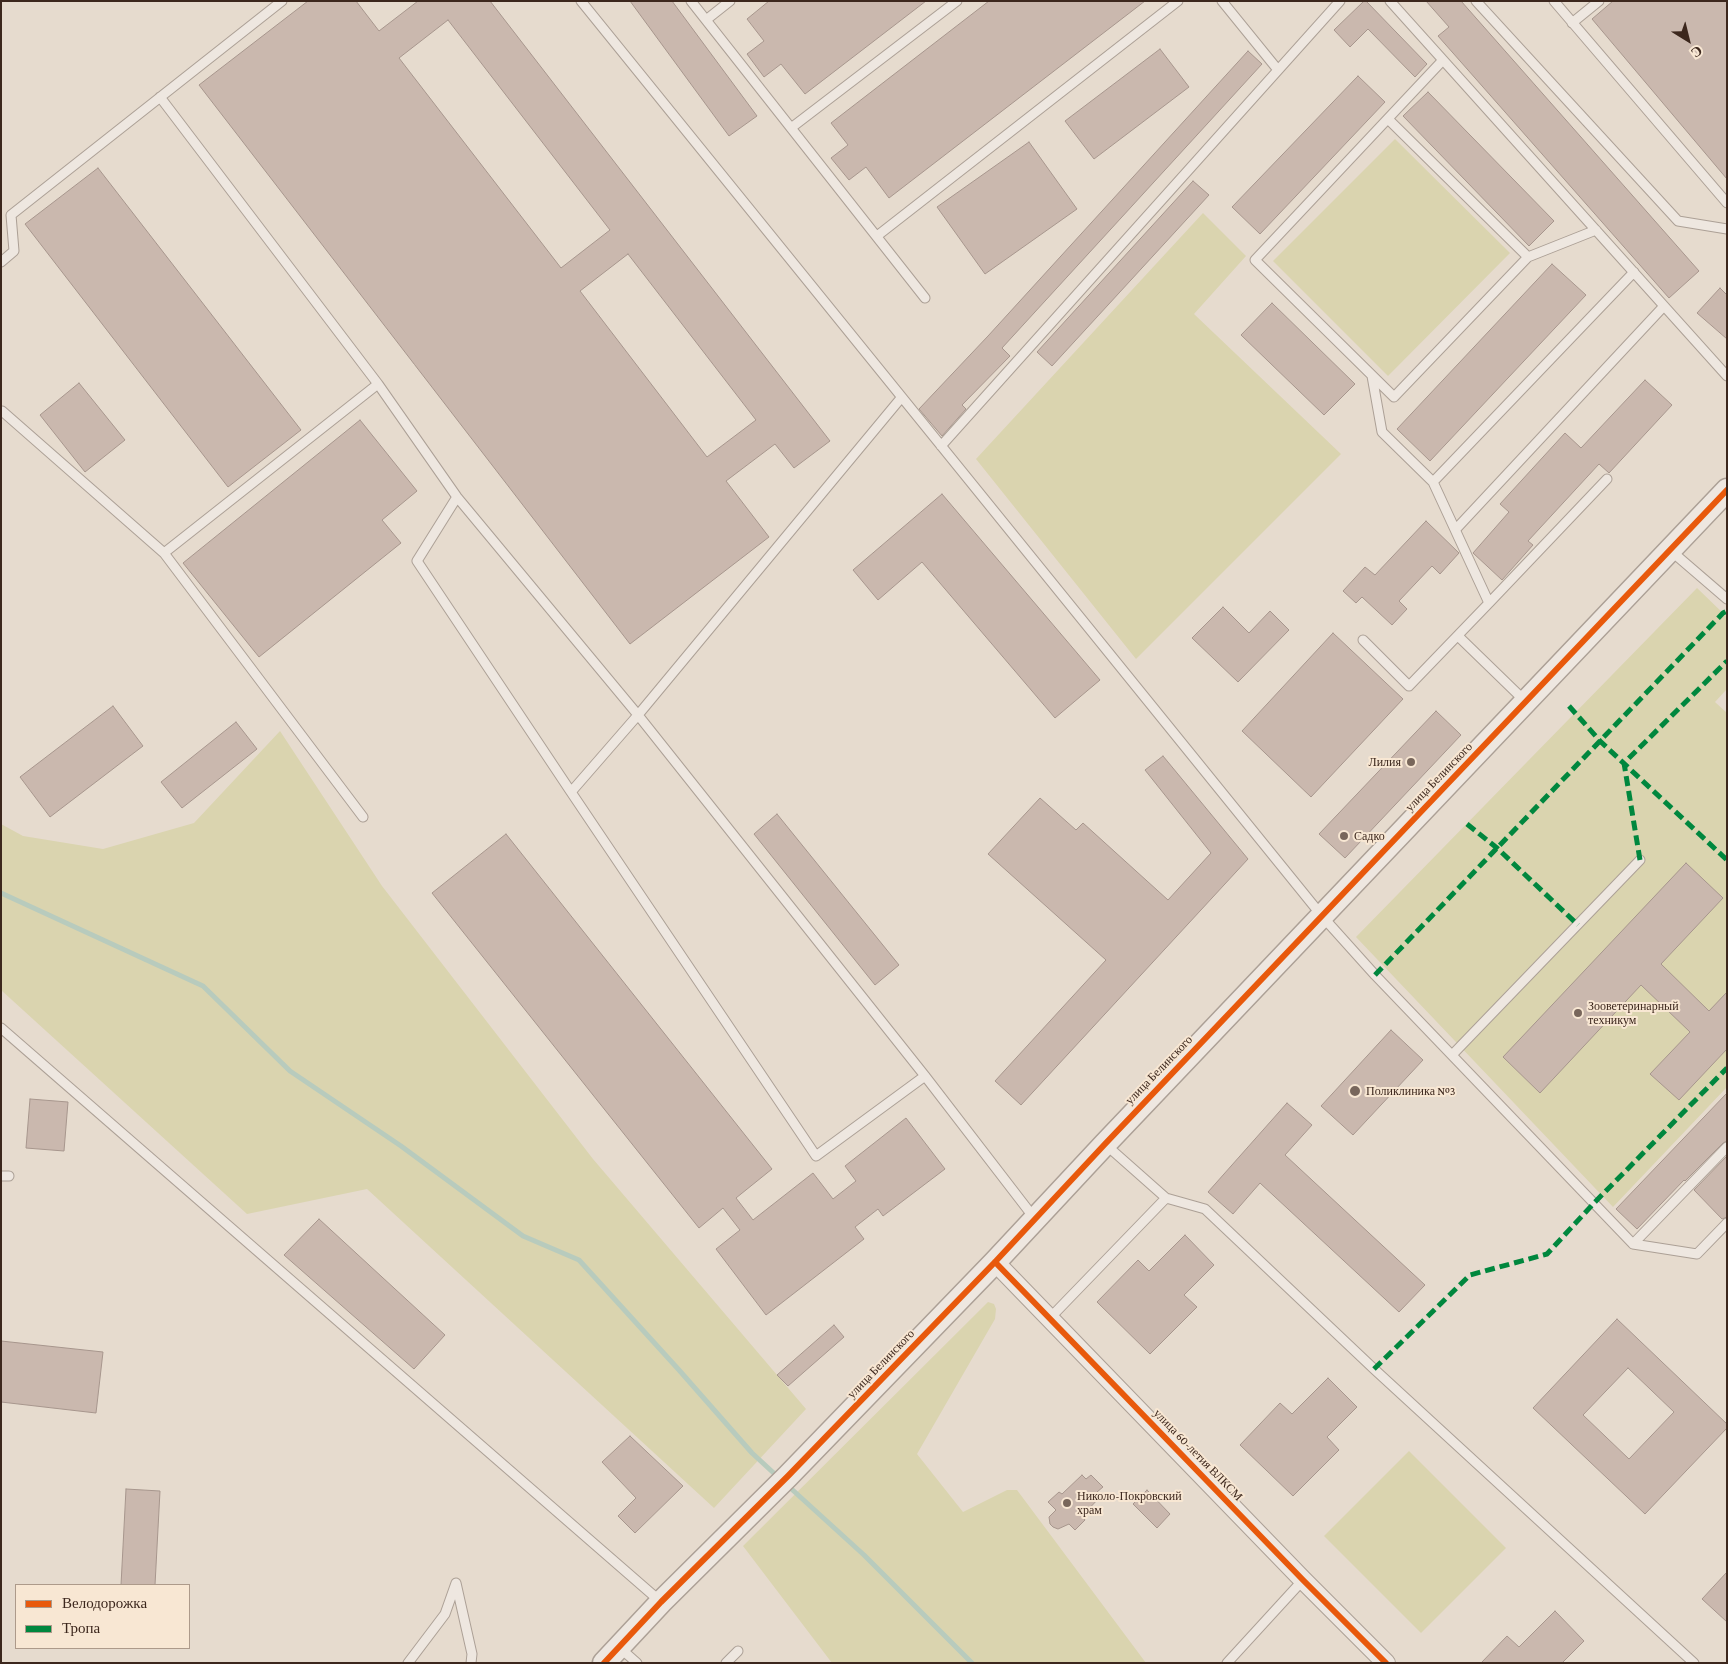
<!DOCTYPE html>
<meta charset="utf-8">
<style>
body{margin:0}
#map{position:relative;width:1728px;height:1664px;overflow:hidden;background:#e6dbce;font-family:"Crimson Pro",serif}
canvas{display:block}
.frame{position:absolute;inset:0;border:2px solid #3c271d;pointer-events:none}
.legend{position:absolute;left:15px;top:1584px;width:175px;height:65px;box-sizing:border-box;background:#f8e7d3;border:1px solid #ad9a8a;margin:0;padding:6px 9px;list-style:none;font-size:15px;color:#3c271d}
.legend li{display:flex;align-items:center;gap:10px;height:25px}
.legend b{width:25px;border:1px solid #ad9a8a}
.north{position:absolute;left:1663px;top:15px;width:50px;height:50px;-webkit-text-stroke:4px #f8e7d3;paint-order:stroke;rotate:144deg;font-size:14px;font-weight:700;line-height:20px;text-align:center;color:#3c271d}
.north::after{content:'';display:block;margin:auto;width:18px;height:22px;background:#3c271d;clip-path:polygon(50% 0,100% 100%,50% 72%,0 100%)}
</style>
<div id="map">
<canvas width="1728" height="1664"></canvas>
<div class="frame"></div>
<ul class="legend">
<li><b style="height:6px;background:#e8590c"></b>Велодорожка</li>
<li><b style="height:6px;background:#00873e"></b>Тропа</li>
</ul>
<div class="north">С</div>
</div>
<script>
const c = document.querySelector('canvas').getContext('2d');
c.lineJoin = 'round';
function paint(path, color) { c.fillStyle = color; c.fill(path, 'evenodd'); }
const shape = rows => new Path2D(rows.map(r => 'M' + r).join(''));
function trace(path, color, width, dash) { c.strokeStyle = color; c.lineWidth = width; c.lineCap = dash ? 'butt' : 'round'; c.setLineDash(dash || []); c.stroke(path); }
function drawText(font, color, halo, rows, align = 'center') {
  c.font = font + ' "Crimson Pro",serif'; c.lineWidth = 4; c.setLineDash([]); c.textBaseline = 'middle'; c.strokeStyle = halo; c.fillStyle = color; for (const [text, x, y, turn = 0] of rows) {
    c.save(); c.translate(x, y); c.rotate((+turn || 0) * Math.PI / 180); c.textAlign = isNaN(turn) ? turn : align; if (halo) c.strokeText(text, 0, 0); c.fillText(text, 0, 0); c.restore();
  }
}
paint(shape([
 [1395,139,1510,253,1388,376,1273,261],
 [1203,213,1246,256,1194,314,1341,454,1136,659,976,459],
 [1697,588,1727,617,1727,689,1715,702,1727,713,1727,1087,1613,1207,1356,937],
 [280,731,382,886,593,1159,806,1409,714,1508,367,1189,247,1214,1,990,1,824,23,836,103,849,194,823],
 [988,1302,994,1304,996,1309,995,1319,917,1454,963,1512,1007,1490,1017,1490,1146,1663,832,1663,743,1546],
 [1409,1451,1506,1548,1421,1633,1324,1536]
]), '#dad4af');
trace(shape([
 [1,893,203,986,290,1071,401,1146,523,1236,579,1260,679,1370,752,1453,778,1477],
 [786,1484,864,1555,972,1663]
]), '#b8cbbd', 5);
const building = shape([
 [308,1,356,1,379,31,418,1,490,1,830,441,794,468,775,444,726,481,769,537,630,644,199,85,308,1],
 [448,20,610,230,561,268,399,58,448,20],
 [628,254,756,420,707,457,580,291,628,254],
 [630,1,672,1,757,116,729,136,630,1],
 [769,1,926,1,805,94,781,64,764,77,747,54,764,41,747,19,769,1],
 [989,1,1145,1,889,198,866,167,849,180,831,158,848,145,831,123,989,1],
 [1364,1,1366,1,1427,64,1415,77,1368,29,1350,47,1334,30,1364,1],
 [1426,1,1461,1,1699,271,1669,298,1438,36,1449,27,1426,1],
 [1613,1,1727,1,1727,179,1592,19,1613,1],
 [1160,49,1189,87,1094,159,1065,121,1160,49],
 [1248,51,1262,64,1002,348,1010,356,962,405,966,409,942,436,919,409,988,336,1248,51],
 [1358,76,1385,102,1260,234,1232,207,1358,76],
 [1428,92,1554,221,1529,246,1403,116,1428,92],
 [1029,142,1077,209,985,274,937,207,1029,142],
 [98,168,301,430,228,487,25,224,98,168],
 [1193,181,1209,195,1052,366,1037,352,1193,181],
 [1552,264,1586,295,1430,461,1397,429,1552,264],
 [1720,288,1727,295,1727,339,1697,313,1720,288],
 [1272,303,1355,384,1324,415,1241,335,1272,303],
 [1645,380,1672,405,1609,473,1599,464,1528,541,1533,545,1502,580,1473,553,1509,512,1500,504,1565,433,1581,448,1645,380],
 [79,383,125,440,85,472,40,415,79,383],
 [360,420,417,491,382,520,401,543,259,657,183,563,360,420],
 [942,494,1100,680,1055,718,922,562,878,600,853,570,942,494],
 [1426,521,1459,553,1440,574,1432,566,1399,601,1407,609,1392,625,1362,597,1356,603,1343,591,1365,567,1375,575,1426,521],
 [1223,607,1249,633,1270,611,1289,630,1238,682,1192,638,1223,607],
 [1333,633,1403,699,1311,797,1242,731,1333,633],
 [113,706,143,746,50,817,20,777,113,706],
 [1436,711,1461,735,1345,858,1319,834,1436,711],
 [236,722,257,749,182,808,161,782,236,722],
 [1163,756,1248,859,1021,1105,995,1081,1106,960,988,854,1040,798,1076,830,1083,823,1168,900,1211,853,1145,770,1163,756],
 [777,814,899,965,875,985,754,834,777,814],
 [506,834,772,1169,736,1198,753,1220,813,1173,833,1199,856,1181,845,1166,906,1118,945,1169,883,1216,878,1209,855,1227,864,1239,766,1315,716,1249,740,1230,723,1208,699,1228,432,893,506,834],
 [1686,863,1723,898,1661,964,1709,1011,1727,992,1727,1049,1679,1100,1650,1074,1690,1032,1641,985,1540,1093,1503,1057,1686,863],
 [1391,1030,1423,1060,1353,1135,1321,1106,1391,1030],
 [1727,1093,1727,1141,1723,1143,1685,1181,1684,1180,1637,1229,1616,1209,1727,1093],
 [30,1099,68,1102,64,1151,26,1148,30,1099],
 [1287,1103,1312,1125,1285,1155,1425,1285,1399,1312,1260,1183,1233,1214,1208,1192,1287,1103],
 [1727,1156,1727,1217,1722,1219,1694,1190,1727,1156],
 [319,1219,445,1335,414,1369,284,1255,319,1219],
 [1185,1235,1214,1265,1184,1295,1197,1307,1150,1354,1097,1302,1138,1260,1149,1271,1185,1235],
 [1617,1319,1727,1424,1727,1428,1645,1514,1533,1408,1617,1319],
 [1628,1368,1674,1412,1629,1459,1583,1415,1628,1368],
 [834,1325,844,1337,788,1386,777,1375,834,1325],
 [1,1341,103,1352,96,1413,1,1402,1,1341],
 [1328,1378,1357,1407,1327,1437,1339,1450,1293,1496,1240,1445,1280,1403,1292,1414,1328,1378],
 [630,1436,683,1486,635,1533,618,1516,636,1498,602,1462,630,1436],
 [1082,1475,1086,1479,1091,1475,1103,1487,1097,1492,1101,1496,1082,1516,1085,1520,1075,1530,1069,1524,1058,1529,1053,1527,1050,1524,1049,1517,1056,1510,1048,1502,1059,1492,1062,1494,1082,1475],
 [126,1489,160,1491,155,1585,121,1585,126,1489],
 [1147,1490,1170,1514,1157,1528,1133,1504,1147,1490],
 [1727,1572,1727,1622,1702,1599,1727,1572],
 [1555,1611,1584,1641,1562,1663,1481,1663,1507,1636,1519,1647,1555,1611]
]);
paint(building, '#cab8ae');
trace(building, '#a7968d', 1);
const service = shape([
 [581,1,1322,916,1375,975,1633,1244,1727,1147],
 [691,1,925,298],
 [1222,1,1278,70],
 [1390,1,1727,376],
 [1476,1,1678,221,1727,229],
 [1554,1,1727,203],
 [706,20,730,1],
 [1572,23,1599,1],
 [1443,60,1255,260,1394,397,1528,257,1596,230],
 [160,97,378,384,457,497,638,715,925,1076,1035,1219],
 [1388,119,1528,257],
 [791,128,957,1],
 [877,236,1178,1],
 [1,262,14,251,11,215,282,1],
 [901,398,638,715,571,792,816,1156,925,1076],
 [2,411,164,553,378,384],
 [941,446,1340,1],
 [1433,482,1634,272],
 [457,497,417,561,571,792],
 [1456,529,1664,306],
 [1670,550,1727,599],
 [164,553,363,817],
 [1489,603,1607,479],
 [1458,636,1526,702],
 [1363,640,1409,686,1489,603,1433,482,1382,432,1372,376],
 [1,1028,661,1602],
 [1452,1055,1640,860],
 [1105,1144,1166,1198,1205,1209,1374,1369,1694,1663],
 [1,1176,9,1176],
 [1633,1244,1697,1254,1727,1223],
 [1050,1318,1166,1198],
 [619,1647,637,1663],
 [408,1663,445,1614,456,1583,472,1654,471,1663],
 [726,1663,738,1651],
 [1227,1663,1303,1580]
]);
const minor = shape([
 [995,1262,1303,1580,1386,1663]
]);
const tertiary = shape([
 [604,1663,661,1602,788,1476,995,1262,1105,1144,1727,490]
]);
trace(service, '#aca096', 11);
trace(minor, '#aca096', 20);
trace(tertiary, '#aca096', 25);
trace(service, '#eee7e0', 9);
trace(minor, '#eee7e0', 18);
trace(tertiary, '#eee7e0', 22);
trace(shape([
 [1569,706,1600,741,1727,860],
 [1467,824,1497,848,1578,925],
 [1640,860,1624,763,1727,661],
 [1375,975,1723,613,1727,611],
 [1374,1369,1470,1275,1547,1254,1594,1203,1727,1068]
]), '#00873e', 5, [10, 5]);
trace(shape([
 [995,1262,1303,1580,1386,1663],
 [604,1663,661,1602,788,1476,995,1262,1105,1144,1727,490]
]), '#e8590c', 6);
for (const [x, y, r, color] of [
 [1411,762,5,"#78665b"],
 [1344,836,5,"#78665b"],
 [1578,1013,5,"#78665b"],
 [1355,1091,6,"#78665b"],
 [1067,1503,5,"#78665b"]
]) { const dot = new Path2D(); dot.arc(x, y, r, 0, 2 * Math.PI); c.fillStyle = color; c.fill(dot); trace(dot, '#f8e7d3', 2); }
drawText('12px', '#3c271d', '#f8e7d3', [
 ["Лилия",1401,762,"right"],
 ["Садко",1354,836],
 ["Зооветеринарный",1588,1006],
 ["техникум",1588,1020],
 ["Поликлиника №3",1366,1091],
 ["Николо-Покровский",1077,1496],
 ["храм",1077,1510]
], 'left');
drawText('12px', '#3c271d', '#f8e7d3', [
 ["улица Белинского",1439,777,-46],
 ["улица Белинского",1159,1070,-46],
 ["улица Белинского",881,1364,-46],
 ["улица 60-летия ВЛКСМ",1198,1455,46]
]);
</script>
